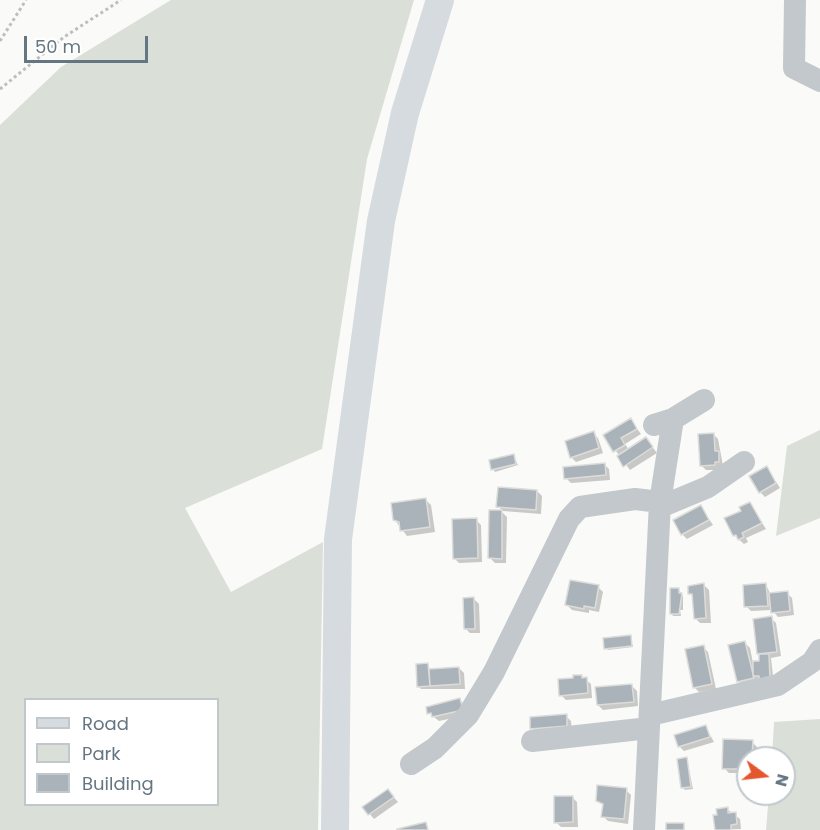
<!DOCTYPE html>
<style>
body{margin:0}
#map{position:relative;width:820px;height:830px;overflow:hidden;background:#fafaf8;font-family:Poppins,sans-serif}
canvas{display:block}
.legend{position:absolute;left:24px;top:698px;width:195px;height:108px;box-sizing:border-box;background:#fff;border:2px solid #c1c8cd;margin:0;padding:8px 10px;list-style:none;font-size:18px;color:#657683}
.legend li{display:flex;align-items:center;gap:12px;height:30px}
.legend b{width:30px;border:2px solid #c1c8cd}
.north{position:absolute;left:736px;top:746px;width:60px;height:60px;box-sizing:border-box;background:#fff;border:2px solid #c1c8cd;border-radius:50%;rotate:105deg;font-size:16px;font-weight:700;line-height:24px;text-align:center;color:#657683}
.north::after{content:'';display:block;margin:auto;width:21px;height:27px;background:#e4572e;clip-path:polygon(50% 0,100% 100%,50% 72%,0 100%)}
.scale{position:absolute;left:24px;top:36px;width:124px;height:27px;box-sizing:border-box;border:3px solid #657683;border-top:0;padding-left:8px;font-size:18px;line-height:21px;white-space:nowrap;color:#657683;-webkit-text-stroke:4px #fff;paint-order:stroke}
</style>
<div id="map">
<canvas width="820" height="830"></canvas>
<ul class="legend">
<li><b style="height:8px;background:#d6dbdf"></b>Road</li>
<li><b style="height:16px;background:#dadfd7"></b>Park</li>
<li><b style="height:16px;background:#aab3b9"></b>Building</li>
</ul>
<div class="north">N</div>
<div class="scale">50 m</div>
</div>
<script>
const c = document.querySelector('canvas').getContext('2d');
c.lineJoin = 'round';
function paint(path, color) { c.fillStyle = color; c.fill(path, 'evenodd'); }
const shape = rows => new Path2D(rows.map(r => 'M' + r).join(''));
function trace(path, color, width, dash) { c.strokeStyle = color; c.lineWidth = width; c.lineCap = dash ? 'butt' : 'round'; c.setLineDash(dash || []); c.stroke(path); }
paint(shape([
 [171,0,414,0,367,159,322,449,185,508,231,592,323,542,318,830,0,830,0,125,61,67],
 [26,700,218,700,218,804,26,804],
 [820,430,820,518,776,536,787,446],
 [820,719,820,830,766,830,769,794,784,794,784,758,772,758,774,722]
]), '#dadfd7');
paint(shape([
 [630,420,641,434,625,444,629,450,646,439,657,453,630,470,605,436],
 [593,433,598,438,603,453,576,462,571,457],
 [713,434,718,439,723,466,720,470,706,470,701,465],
 [513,455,518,465,495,472,493,469],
 [604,464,609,469,610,480,571,483,566,478],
 [767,468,780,488,765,497,760,492],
 [537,491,542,496,541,514,503,511,498,506],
 [426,500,431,505,435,532,407,536,394,519],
 [750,504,766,529,746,538,748,542,744,544,734,535,743,512],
 [701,507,713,525,687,539,682,534],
 [502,512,507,517,506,563,495,563,490,558],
 [476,520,481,525,482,562,459,563,454,558],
 [704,585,709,590,711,623,700,623,695,618,694,597,690,593],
 [766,585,771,595,787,593,792,598,794,615,778,617,772,610,751,611,746,606],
 [598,587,603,592,599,612,589,610,589,613,572,610,567,605],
 [678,589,683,596,683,610,680,610,681,616,673,616,671,613],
 [474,599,479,604,480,633,470,633,465,628],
 [771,618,776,623,781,656,771,658,774,685,743,686,738,681,745,643,750,648,753,663,760,663,755,620],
 [630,636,633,647,608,650,606,648],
 [703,647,708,652,716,689,699,692,694,687],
 [427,665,430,670,459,668,464,673,465,689,421,689,419,687],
 [581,676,591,684,592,698,566,700,561,695,559,681],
 [632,686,637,691,638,706,603,710,598,705],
 [460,700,465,705,467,715,439,721,429,713],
 [566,716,571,721,572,730,537,733,532,728],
 [705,726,714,742,684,751,679,746],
 [752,742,757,747,757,758,748,758,748,773,729,773,724,768],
 [687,759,693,789,685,790,683,788],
 [626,790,631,795,628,824,608,821,603,816,604,806,597,800],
 [388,791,398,802,374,819,364,807],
 [572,797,577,802,578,827,561,827,556,822],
 [727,809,740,819,741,829,716,830]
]), '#0003');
const building = shape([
 [631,418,637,429,621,438,625,445,613,452,603,435,631,418],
 [594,431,599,448,570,458,565,441,594,431],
 [714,433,715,451,719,451,719,462,715,462,715,465,700,466,698,434,714,433],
 [646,437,653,447,623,467,617,456,646,437],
 [514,454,516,464,491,470,489,460,514,454],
 [605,463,606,475,564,479,563,467,605,463],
 [767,466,776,483,759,493,749,476,767,466],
 [498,487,537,490,536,510,496,507,498,487],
 [426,498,430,527,400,531,399,522,393,520,391,503,426,498],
 [750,502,762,523,742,533,744,537,738,540,736,535,733,536,724,518,741,511,739,507,750,502],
 [701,505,709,520,681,535,673,520,701,505],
 [489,510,502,510,502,559,488,558,489,510],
 [477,518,478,558,453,559,452,519,477,518],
 [570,580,599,585,595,608,584,606,584,609,565,605,570,580],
 [704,583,706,618,694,619,692,594,688,594,688,586,704,583],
 [766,583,768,606,744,607,743,585,766,583],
 [670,588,679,588,679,593,682,593,679,614,670,614,670,588],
 [788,591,790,611,771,613,769,593,788,591],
 [474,597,475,629,464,629,463,598,474,597],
 [772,616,777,652,757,654,753,619,772,616],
 [631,635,632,646,604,649,603,638,631,635],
 [745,641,754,678,737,682,728,645,745,641],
 [704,645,712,684,693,688,685,649,704,645],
 [759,654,769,654,770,680,759,680,759,676,753,676,753,661,759,661,759,654],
 [428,663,430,686,417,687,416,664,428,663],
 [459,667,460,684,430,686,429,669,459,667],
 [573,675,582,675,582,678,587,677,588,693,559,696,558,679,573,678,573,675],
 [632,684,634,702,597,705,595,687,632,684],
 [460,698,463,710,432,717,431,713,427,714,426,707,460,698],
 [567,714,567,726,530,729,530,717,567,714],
 [706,725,710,737,678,747,674,735,706,725],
 [723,739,753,740,752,758,748,758,748,769,722,769,723,739],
 [687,757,691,787,681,788,677,759,687,757],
 [597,785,627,788,624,819,601,817,603,804,596,801,597,785],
 [388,789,394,797,368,815,362,807,388,789],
 [554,796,573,796,573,822,554,823,554,796],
 [728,807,728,813,736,812,737,824,731,825,731,830,715,830,713,815,717,815,716,809,728,807],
 [426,822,428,830,397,830,397,829,426,822],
 [666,823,684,823,684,830,666,830,666,823]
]);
paint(building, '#aab3b9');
trace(building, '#dcdcda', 1.5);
trace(shape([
 [0,41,26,0],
 [0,89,64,37,121,0]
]), '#bbbfc2', 3, [3, 3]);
trace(shape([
 [795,0,794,68,820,81],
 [654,425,673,419,704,400],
 [660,507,708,487,744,462],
 [650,715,778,685,812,662,820,650],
 [532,741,649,728],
 [411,764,435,748,468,715,494,672,569,519,580,507,635,499,660,502],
 [644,830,660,502,673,419]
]), '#c3c8cc', 22);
trace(shape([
 [335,830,338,539,381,221,405,113,440,0]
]), '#d6dbdf', 28);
</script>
